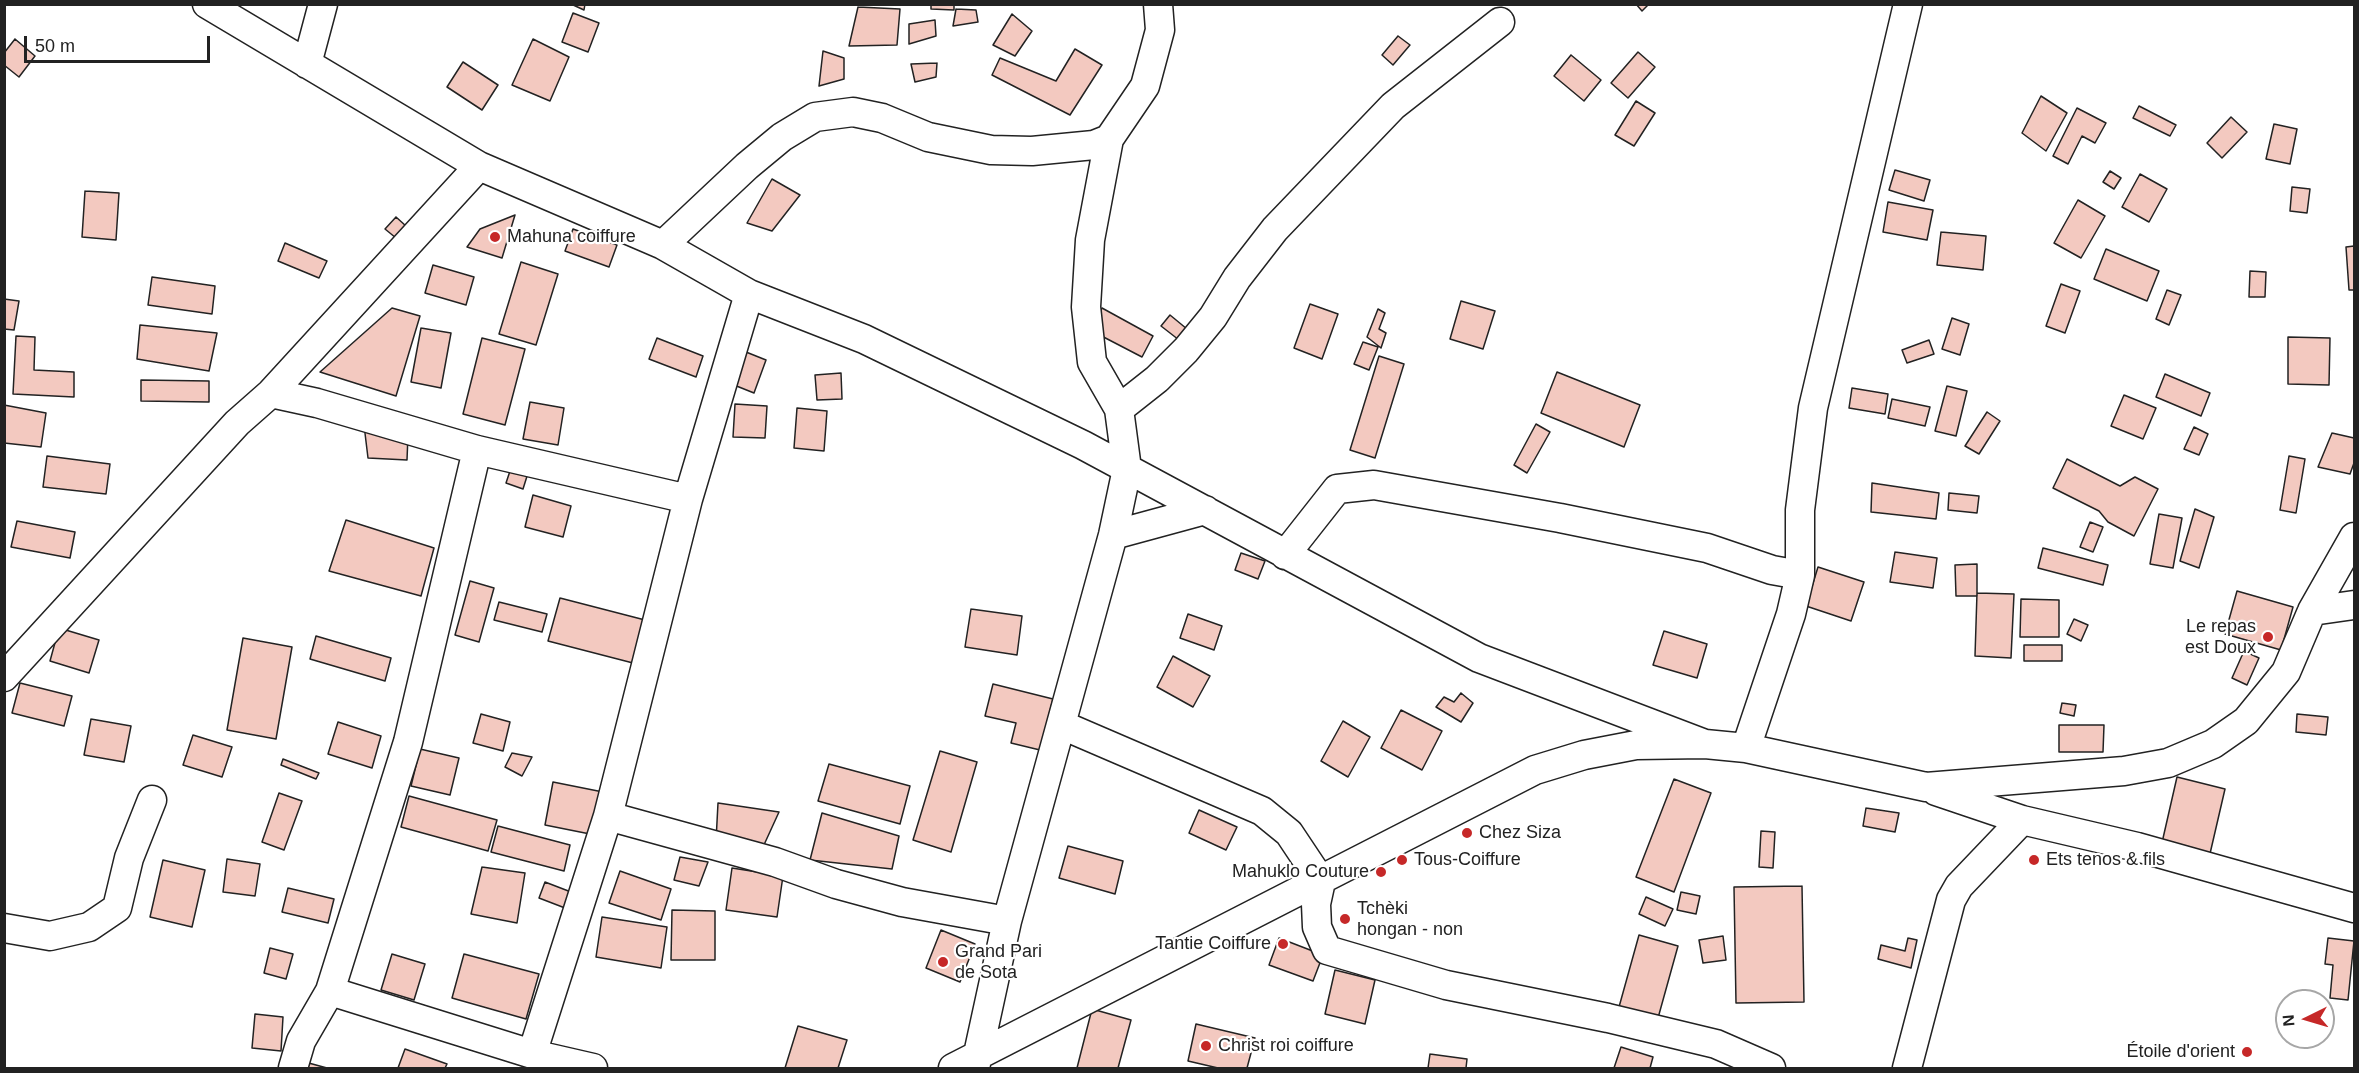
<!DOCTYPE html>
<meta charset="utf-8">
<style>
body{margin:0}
#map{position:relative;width:2359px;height:1073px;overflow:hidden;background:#fff;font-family:Helvetica,sans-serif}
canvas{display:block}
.frame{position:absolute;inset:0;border:6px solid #222;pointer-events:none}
.north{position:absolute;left:2275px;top:989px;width:60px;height:60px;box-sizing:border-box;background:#fff;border:2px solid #a7a7a7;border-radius:50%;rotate:265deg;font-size:16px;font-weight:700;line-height:24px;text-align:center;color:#222}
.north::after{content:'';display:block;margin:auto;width:21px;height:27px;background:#c62828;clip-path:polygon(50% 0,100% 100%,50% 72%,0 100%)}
.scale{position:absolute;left:24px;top:36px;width:186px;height:27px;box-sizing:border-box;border:3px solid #222;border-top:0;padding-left:8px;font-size:18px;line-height:21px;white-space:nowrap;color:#222;-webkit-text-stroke:4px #fff;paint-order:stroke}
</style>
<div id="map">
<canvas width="2359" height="1073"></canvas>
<div class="frame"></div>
<div class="north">N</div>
<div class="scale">50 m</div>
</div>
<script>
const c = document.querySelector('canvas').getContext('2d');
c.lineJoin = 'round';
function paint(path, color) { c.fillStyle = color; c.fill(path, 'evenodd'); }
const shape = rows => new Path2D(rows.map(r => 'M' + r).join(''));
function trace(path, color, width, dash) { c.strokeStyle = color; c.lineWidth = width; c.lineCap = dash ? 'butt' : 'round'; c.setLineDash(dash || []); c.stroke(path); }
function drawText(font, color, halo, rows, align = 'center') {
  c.font = font + ' Helvetica,sans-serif'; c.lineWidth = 4.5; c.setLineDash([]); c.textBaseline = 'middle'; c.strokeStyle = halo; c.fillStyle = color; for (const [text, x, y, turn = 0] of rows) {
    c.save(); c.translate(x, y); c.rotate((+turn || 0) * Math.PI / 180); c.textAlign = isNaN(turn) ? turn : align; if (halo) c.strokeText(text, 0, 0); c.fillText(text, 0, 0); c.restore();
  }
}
const building = shape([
 [571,4,585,4,584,10,571,4],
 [931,4,954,4,954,10,931,9,931,4],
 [1636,4,1649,4,1642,11,1636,4],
 [858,7,900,9,897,45,849,46,858,7],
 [956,9,976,10,978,22,953,26,956,9],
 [573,13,599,23,588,52,562,42,573,13],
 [1012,14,1032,31,1015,56,993,45,1012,14],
 [935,20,936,36,909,44,909,24,935,20],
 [1398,36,1410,45,1393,65,1382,55,1398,36],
 [15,39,35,56,19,77,4,65,4,53,15,39],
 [533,39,569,57,550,101,512,85,533,39],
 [1075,49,1102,65,1070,115,992,75,1000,58,1056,81,1075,49],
 [823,51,844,58,844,79,819,86,823,51],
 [1638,52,1655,67,1628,98,1611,83,1638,52],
 [1571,55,1601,80,1584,101,1554,76,1571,55],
 [463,62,498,85,482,110,447,87,463,62],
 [937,63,936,77,915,82,911,64,937,63],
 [2041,96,2067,113,2046,151,2022,133,2041,96],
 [1636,101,1655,113,1634,146,1615,135,1636,101],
 [2139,106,2176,125,2170,136,2133,118,2139,106],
 [2077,108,2106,123,2095,143,2082,136,2068,164,2053,156,2077,108],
 [2231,117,2247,132,2222,158,2207,143,2231,117],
 [2274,124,2297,129,2290,164,2266,159,2274,124],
 [1895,170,1930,180,1924,201,1889,190,1895,170],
 [2110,171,2121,178,2114,189,2103,182,2110,171],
 [2140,174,2167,189,2149,222,2122,207,2140,174],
 [772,179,800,195,772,231,747,223,772,179],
 [2292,187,2310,189,2307,213,2290,211,2292,187],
 [85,191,119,193,116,240,82,237,85,191],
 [2078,200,2105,216,2081,258,2054,243,2078,200],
 [1888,202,1933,210,1927,240,1883,232,1888,202],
 [515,215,502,258,467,247,480,229,515,215],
 [396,217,406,226,396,238,385,229,396,217],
 [573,229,617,245,609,267,565,251,573,229],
 [1941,232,1986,236,1983,270,1937,265,1941,232],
 [285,243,327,261,319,278,278,261,285,243],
 [2354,246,2354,290,2349,290,2346,247,2354,246],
 [2106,249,2159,271,2147,301,2094,279,2106,249],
 [521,262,558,274,536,345,499,334,521,262],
 [433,265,474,277,466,305,425,293,433,265],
 [2250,271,2266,272,2265,297,2249,297,2250,271],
 [152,277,215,286,212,314,148,305,152,277],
 [2061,284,2080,291,2065,333,2046,326,2061,284],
 [2167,290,2181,295,2169,325,2156,319,2167,290],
 [4,299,19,301,14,330,4,329,4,299],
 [1461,301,1495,311,1483,349,1450,339,1461,301],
 [1310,304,1338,314,1322,359,1294,348,1310,304],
 [392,308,420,316,396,396,320,372,392,308],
 [1102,308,1153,336,1142,357,1090,330,1102,308],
 [1378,309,1385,313,1379,329,1386,333,1381,348,1367,337,1378,309],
 [1170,315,1187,329,1179,340,1161,326,1170,315],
 [1952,318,1969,324,1960,355,1942,349,1952,318],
 [140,325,217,333,209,371,137,359,140,325],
 [421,328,451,333,441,388,411,382,421,328],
 [16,336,35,337,34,370,74,372,74,397,13,394,16,336],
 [2288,337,2330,338,2329,385,2288,384,2288,337],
 [482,338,525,349,505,425,463,414,482,338],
 [657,338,703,356,696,377,649,359,657,338],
 [1929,340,1934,354,1907,363,1902,350,1929,340],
 [1363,342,1378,347,1369,370,1354,364,1363,342],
 [746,352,766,360,754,393,734,385,746,352],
 [1379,356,1404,364,1375,458,1350,450,1379,356],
 [1557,372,1640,405,1624,447,1541,413,1557,372],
 [841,373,842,399,817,400,815,375,841,373],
 [2165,374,2210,393,2201,416,2156,397,2165,374],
 [141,380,209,381,209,402,141,401,141,380],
 [1947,386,1967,391,1956,436,1935,431,1947,386],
 [1852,388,1888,394,1885,414,1849,408,1852,388],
 [2124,395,2156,408,2143,439,2111,426,2124,395],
 [1892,399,1930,407,1925,426,1888,418,1892,399],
 [530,402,564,408,558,445,523,439,530,402],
 [735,404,767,406,765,438,733,437,735,404],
 [4,405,46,413,41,447,4,443,4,405],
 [797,408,827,411,824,451,794,448,797,408],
 [1987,412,2000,421,1979,454,1965,446,1987,412],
 [1536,424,1550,432,1527,473,1514,465,1536,424],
 [364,425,408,435,407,460,368,458,364,425],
 [2194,427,2208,434,2199,455,2184,449,2194,427],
 [2332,433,2354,438,2354,463,2350,474,2318,467,2332,433],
 [47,456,110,464,106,494,43,487,47,456],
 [2289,456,2305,459,2296,513,2280,510,2289,456],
 [2067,459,2120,486,2135,477,2158,489,2134,536,2108,522,2099,511,2053,488,2067,459],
 [511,468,528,473,523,489,506,483,511,468],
 [1872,483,1939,493,1936,519,1871,512,1872,483],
 [1949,493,1979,496,1977,513,1948,510,1949,493],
 [533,495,571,506,563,537,525,527,533,495],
 [2195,509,2214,517,2199,568,2180,561,2195,509],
 [2159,514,2182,518,2173,568,2150,564,2159,514],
 [346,520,434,548,421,596,329,571,346,520],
 [17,521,75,532,70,558,11,547,17,521],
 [2090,522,2103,527,2093,552,2080,547,2090,522],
 [2043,548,2108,565,2103,585,2038,568,2043,548],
 [1895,552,1937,558,1933,588,1890,582,1895,552],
 [1241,553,1265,561,1258,579,1235,570,1241,553],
 [1977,564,1977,596,1956,596,1955,565,1977,564],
 [1818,567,1864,582,1851,621,1806,606,1818,567],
 [470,581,494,588,479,642,455,635,470,581],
 [2237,591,2293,607,2281,650,2225,634,2237,591],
 [1977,593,2014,594,2011,658,1975,656,1977,593],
 [560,598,645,620,633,663,548,641,560,598],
 [2021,599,2059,600,2059,637,2020,637,2021,599],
 [499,602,547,614,542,632,494,620,499,602],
 [971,609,1022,616,1017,655,965,647,971,609],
 [1188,614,1222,626,1214,650,1180,638,1188,614],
 [2074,619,2088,625,2081,641,2067,634,2074,619],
 [59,628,99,640,89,673,50,661,59,628],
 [1664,631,1707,644,1697,678,1653,665,1664,631],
 [316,636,391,658,385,681,310,659,316,636],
 [243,638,292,647,276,739,227,730,243,638],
 [2024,645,2062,645,2062,661,2024,661,2024,645],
 [2244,651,2259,658,2247,685,2232,678,2244,651],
 [1173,656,1210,676,1193,707,1157,687,1173,656],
 [20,683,72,696,64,726,12,713,20,683],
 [993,684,1053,699,1040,750,1011,743,1016,723,985,716,993,684],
 [1461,693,1473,703,1461,722,1436,707,1444,697,1454,702,1461,693],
 [2062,703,2076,705,2074,716,2060,713,2062,703],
 [1401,710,1442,731,1422,770,1381,748,1401,710],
 [481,714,510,722,503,751,473,743,481,714],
 [2297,714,2328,717,2326,735,2296,732,2297,714],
 [91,719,131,726,124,762,84,755,91,719],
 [1343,721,1370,737,1348,777,1321,761,1343,721],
 [338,722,381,736,372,768,328,754,338,722],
 [2059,725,2104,725,2103,752,2059,752,2059,725],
 [193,735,232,747,222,777,183,765,193,735],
 [420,749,459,758,450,795,411,786,420,749],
 [940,751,977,762,951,852,913,840,940,751],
 [512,753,532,757,522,776,505,767,512,753],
 [283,759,319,773,316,779,281,765,283,759],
 [829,764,910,786,900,824,818,801,829,764],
 [2177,777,2225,789,2209,858,2161,847,2177,777],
 [1674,779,1711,793,1674,892,1636,877,1674,779],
 [553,782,603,792,595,835,545,825,553,782],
 [279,793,302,801,284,850,262,842,279,793],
 [409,796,497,820,488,851,401,827,409,796],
 [718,803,779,812,763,847,716,841,718,803],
 [1866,808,1899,813,1895,832,1863,826,1866,808],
 [1199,810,1237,827,1226,850,1189,833,1199,810],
 [822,813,899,836,892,869,810,860,822,813],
 [498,826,570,845,564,871,491,852,498,826],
 [1761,831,1775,832,1773,868,1759,867,1761,831],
 [1068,846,1123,861,1115,894,1059,878,1068,846],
 [680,857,708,862,699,886,674,880,680,857],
 [227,859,260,864,255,896,223,892,227,859],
 [163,860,205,870,192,927,150,917,163,860],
 [482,867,525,873,517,923,471,914,482,867],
 [732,868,783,876,777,917,726,910,732,868],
 [620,871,671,889,661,920,609,903,620,871],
 [545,882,571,892,565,908,539,898,545,882],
 [1802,886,1804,1002,1736,1003,1734,887,1802,886],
 [288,888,334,899,328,923,282,912,288,888],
 [1681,892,1700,896,1696,914,1677,910,1681,892],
 [1646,897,1673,909,1665,926,1639,914,1646,897],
 [672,910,715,911,715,960,671,960,672,910],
 [602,917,667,927,661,968,596,957,602,917],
 [941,930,975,944,960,982,926,968,941,930],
 [1639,935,1678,946,1658,1018,1619,1007,1639,935],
 [1723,936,1726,960,1703,963,1699,940,1723,936],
 [1279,938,1323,955,1313,981,1269,965,1279,938],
 [1908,938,1917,940,1911,968,1878,959,1881,945,1905,951,1908,938],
 [2328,938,2354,941,2348,1000,2330,998,2333,965,2325,964,2328,938],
 [270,948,293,954,286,979,264,973,270,948],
 [392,954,425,964,414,1000,381,990,392,954],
 [464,954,539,974,526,1019,452,998,464,954],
 [1335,970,1375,980,1365,1024,1325,1014,1335,970],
 [1092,1009,1131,1020,1118,1068,1077,1068,1092,1009],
 [255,1014,283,1017,281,1051,252,1048,255,1014],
 [1196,1024,1255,1038,1247,1068,1218,1068,1188,1061,1196,1024],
 [798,1026,847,1040,838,1068,785,1068,798,1026],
 [1621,1047,1653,1057,1650,1068,1614,1068,1621,1047],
 [405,1049,447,1064,445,1068,398,1068,405,1049],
 [1430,1054,1467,1059,1466,1068,1428,1068,1430,1054],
 [305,1062,327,1068,303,1068,305,1062]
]);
paint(building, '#f3c9c0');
trace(building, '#222', 1.5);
const minor = shape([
 [207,4,479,166,663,245,749,294,864,339,1083,445,1479,658,1705,744],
 [307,64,323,4],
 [663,245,747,166,782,137,815,117,853,112,882,118,928,137,991,150,1032,151,1094,145,1109,139,1145,86,1160,30,1158,4],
 [271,393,317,403,477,450,688,499],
 [1119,409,1157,379,1186,350,1213,317,1237,278,1275,229,1393,106,1500,22],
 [1113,535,1205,510],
 [1285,555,1337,489,1374,485,1560,518,1707,548,1772,570,1800,575],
 [2312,611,2354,605],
 [4,677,237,423,271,393,479,166],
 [1062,725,1262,811,1289,833,1321,881,1316,904,1317,927,1327,950,1446,985,1608,1018,1716,1044,1771,1068],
 [1746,748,1791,614,1800,575,1800,510,1813,408,1908,4],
 [1936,791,2022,820,2137,847,2354,908],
 [608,816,775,862,836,884,902,902,1007,921,1113,535,1127,469,1119,409,1092,362,1086,307,1090,240,1109,139],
 [4,928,50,936,89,927,117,908,129,858,152,800],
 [330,991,532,1054],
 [293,1068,301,1041,330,991,408,742,477,450],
 [593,1068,532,1054,608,816,688,499,749,294],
 [953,1068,1535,770,1584,755,1636,745,1705,744,1746,748,1926,787,2124,771,2168,763,2213,744,2246,721,2286,672,2312,611,2354,537],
 [975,1068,1007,921],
 [1907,1068,1951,900,1959,886,2022,820]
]);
trace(minor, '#222', 31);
trace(minor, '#fff', 28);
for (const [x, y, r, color] of [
 [495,237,6,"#c62828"],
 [2268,637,6,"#c62828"],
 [1467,833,6,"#c62828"],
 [1402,860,6,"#c62828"],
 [2034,860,6,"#c62828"],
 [1381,872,6,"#c62828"],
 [1345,919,6,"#c62828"],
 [1283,944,6,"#c62828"],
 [943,962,6,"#c62828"],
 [1206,1046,6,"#c62828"],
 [2247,1052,6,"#c62828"]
]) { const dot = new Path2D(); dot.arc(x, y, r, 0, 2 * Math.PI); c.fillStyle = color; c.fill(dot); trace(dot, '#fff', 2); }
drawText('18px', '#222', '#fff', [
 ["Mahuna coiffure",507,237],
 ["Le repas",2256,627,"right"],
 ["est Doux",2256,648,"right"],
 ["Chez Siza",1479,833],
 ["Tous-Coiffure",1414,860],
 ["Ets tenos & fils",2046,860],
 ["Mahuklo Couture",1369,872,"right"],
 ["Tchèki",1357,909],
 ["hongan - non",1357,930],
 ["Tantie Coiffure",1271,944,"right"],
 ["Grand Pari",955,952],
 ["de Sota",955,973],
 ["Christ roi coiffure",1218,1046],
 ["Étoile d'orient",2235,1052,"right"]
], 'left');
</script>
